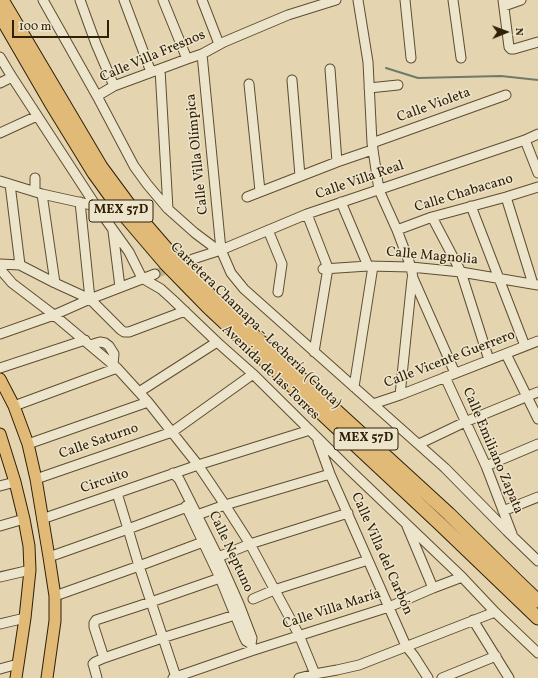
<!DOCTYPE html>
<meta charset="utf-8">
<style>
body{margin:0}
#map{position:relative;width:538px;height:678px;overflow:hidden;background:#e4d5b0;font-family:Vollkorn,serif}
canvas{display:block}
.north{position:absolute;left:486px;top:12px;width:40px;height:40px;-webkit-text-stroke:3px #ede4cc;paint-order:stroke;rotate:89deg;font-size:11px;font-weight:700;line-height:16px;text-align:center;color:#302007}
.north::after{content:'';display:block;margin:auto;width:14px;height:18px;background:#302007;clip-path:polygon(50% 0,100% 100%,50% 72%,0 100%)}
.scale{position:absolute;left:12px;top:20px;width:97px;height:18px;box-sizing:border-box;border:2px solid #302007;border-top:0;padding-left:5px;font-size:12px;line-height:14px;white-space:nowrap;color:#302007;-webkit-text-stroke:3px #ede4cc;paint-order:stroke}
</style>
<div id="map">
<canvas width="538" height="678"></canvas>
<div class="north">N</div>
<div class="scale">100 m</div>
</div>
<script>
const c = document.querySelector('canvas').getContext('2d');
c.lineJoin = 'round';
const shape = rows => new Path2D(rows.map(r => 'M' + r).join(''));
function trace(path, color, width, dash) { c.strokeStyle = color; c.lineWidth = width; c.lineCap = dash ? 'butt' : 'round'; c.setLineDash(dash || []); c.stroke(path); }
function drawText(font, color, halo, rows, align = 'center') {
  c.font = font + ' Vollkorn,serif'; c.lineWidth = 3; c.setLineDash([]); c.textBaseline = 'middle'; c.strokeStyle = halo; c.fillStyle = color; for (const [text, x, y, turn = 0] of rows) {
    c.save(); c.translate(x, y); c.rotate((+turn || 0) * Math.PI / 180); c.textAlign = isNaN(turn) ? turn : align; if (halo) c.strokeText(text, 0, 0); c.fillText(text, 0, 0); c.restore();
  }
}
trace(shape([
 [386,68,418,78,501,76,538,80]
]), '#6d7c67', 2);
trace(shape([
 [155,274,193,259]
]), '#c0b18e', 9, [9, 4.5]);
const minor = shape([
 [43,0,97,96,134,166,147,184,168,209,195,233,211,245,217,251],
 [80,0,96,44,114,86],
 [124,0,151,72],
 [163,0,187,59],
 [202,0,219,44],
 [358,0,368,62,372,143,379,190,397,230,411,267,413,278,455,373],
 [405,0,411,58],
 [453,0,461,58],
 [503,0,509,47,511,49,514,49,538,42],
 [504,6,521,0],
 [202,54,221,250,231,273,244,289,445,468,507,531,538,561],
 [0,57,12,77,96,206,129,252,142,278,161,289,172,299,217,342,253,374,351,471,462,577,495,612,538,653],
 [160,69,168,209],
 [330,69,337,162],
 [292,80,300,176],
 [0,83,12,77],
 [249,84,260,191],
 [369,88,398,85],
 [97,96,114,86,187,59,202,54,224,42,288,15,336,0],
 [0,133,37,116],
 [525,140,538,173],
 [372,143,506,95],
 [35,178,35,191],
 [0,181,42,194,96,206],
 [10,184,20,265],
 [42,194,55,283],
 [247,197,337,162,372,150],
 [506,197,533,284],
 [80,202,90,299,121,330,124,332,129,332,185,311],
 [341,202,368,266],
 [471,206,525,346],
 [307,214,328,268,314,352],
 [432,217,461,272,489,360],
 [268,230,282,264,278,292],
 [397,230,432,217,506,197,538,187],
 [113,231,120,287],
 [193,259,221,250,307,214,525,140,538,134],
 [0,264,20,265,55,283,90,299],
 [0,269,12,283,54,315,117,368,148,402,198,465,225,505,250,544,299,635,315,674],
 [323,269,368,266,411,267,461,272,538,285],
 [0,334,54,315,90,299,155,274],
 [90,345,100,342,105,343,109,346,114,354,113,364],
 [506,354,538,419],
 [0,368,85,340],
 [445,377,486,466,512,534],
 [354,387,373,266],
 [139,392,217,342],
 [400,395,412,279],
 [373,404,400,395,538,341],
 [14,406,117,368],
 [318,441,330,474,406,646,414,656,428,678],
 [28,444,148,402],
 [419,444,465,422,538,392],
 [486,466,538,444],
 [173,473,179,479,218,557,239,604,252,638,251,644,253,650],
 [36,479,172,432,253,374],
 [0,486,15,482],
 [117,493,128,529,139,566,176,677],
 [186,506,220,578,244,637,246,641,251,644],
 [503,511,538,497],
 [197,515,225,505,330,474],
 [42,519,198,465,310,430],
 [0,526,24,519],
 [407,526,433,588],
 [49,557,128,529,187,507],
 [218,557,250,544,348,513],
 [0,577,30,570],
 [55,596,139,566,203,542],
 [253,599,274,590,368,560],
 [473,620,509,678],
 [0,624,25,618],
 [104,658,94,627,94,623,96,620,151,602,220,578],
 [0,669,18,664],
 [97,678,94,667,93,664,95,662,104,658,162,638,235,615],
 [173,678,251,651,389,607,433,588,462,577],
 [299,678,315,674,337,670,359,665,495,612],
 [442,678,496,656]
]);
const major = shape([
 [0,379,14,406,28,444,36,479,49,557,55,596,55,621,47,678],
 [0,434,15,482,24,519,29,546,30,570,25,618,16,678]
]);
const highway = shape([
 [2,0,59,96,101,167,132,209,176,260,214,299,449,514,517,581,538,601],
 [0,15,51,103,94,173,125,216,166,264,208,307,439,523,538,618]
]);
trace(minor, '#5d4d31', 11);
trace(major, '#302007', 13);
trace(highway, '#302007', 15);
trace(minor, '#ede4cc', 9);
trace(major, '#e2ba78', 11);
trace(highway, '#e2ba78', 13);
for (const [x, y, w] of [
 [121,211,64],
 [366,439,64]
]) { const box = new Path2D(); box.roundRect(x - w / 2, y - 11, w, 22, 3); c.fillStyle = '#ede4cc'; c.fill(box); trace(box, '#302007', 1); }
drawText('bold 13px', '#302007', null, [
 ["MEX 57D",121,211],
 ["MEX 57D",366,439]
]);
drawText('14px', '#302007', '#ede4cc', [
 ["Calle Villa Fresnos",153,57,-23],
 ["Calle Violeta",434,106,-20],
 ["Calle Villa Olímpica",198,154,-96],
 ["Calle Villa Real",360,181,-19],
 ["Calle Chabacano",464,194,-17],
 ["Calle Magnolia",432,257,5],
 ["Carretera Chamapa - Lechería (Cuota)",255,326,44],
 ["Calle Vicente Guerrero",450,360,-21],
 ["Avenida de las Torres",270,373,44],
 ["Calle Saturno",99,442,-19],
 ["Calle Emiliano Zapata",492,451,67],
 ["Circuito",105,482,-19],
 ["Calle Neptuno",230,552,65],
 ["Calle Villa del Carbón",381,554,66],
 ["Calle Villa María",332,610,-18]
]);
</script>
